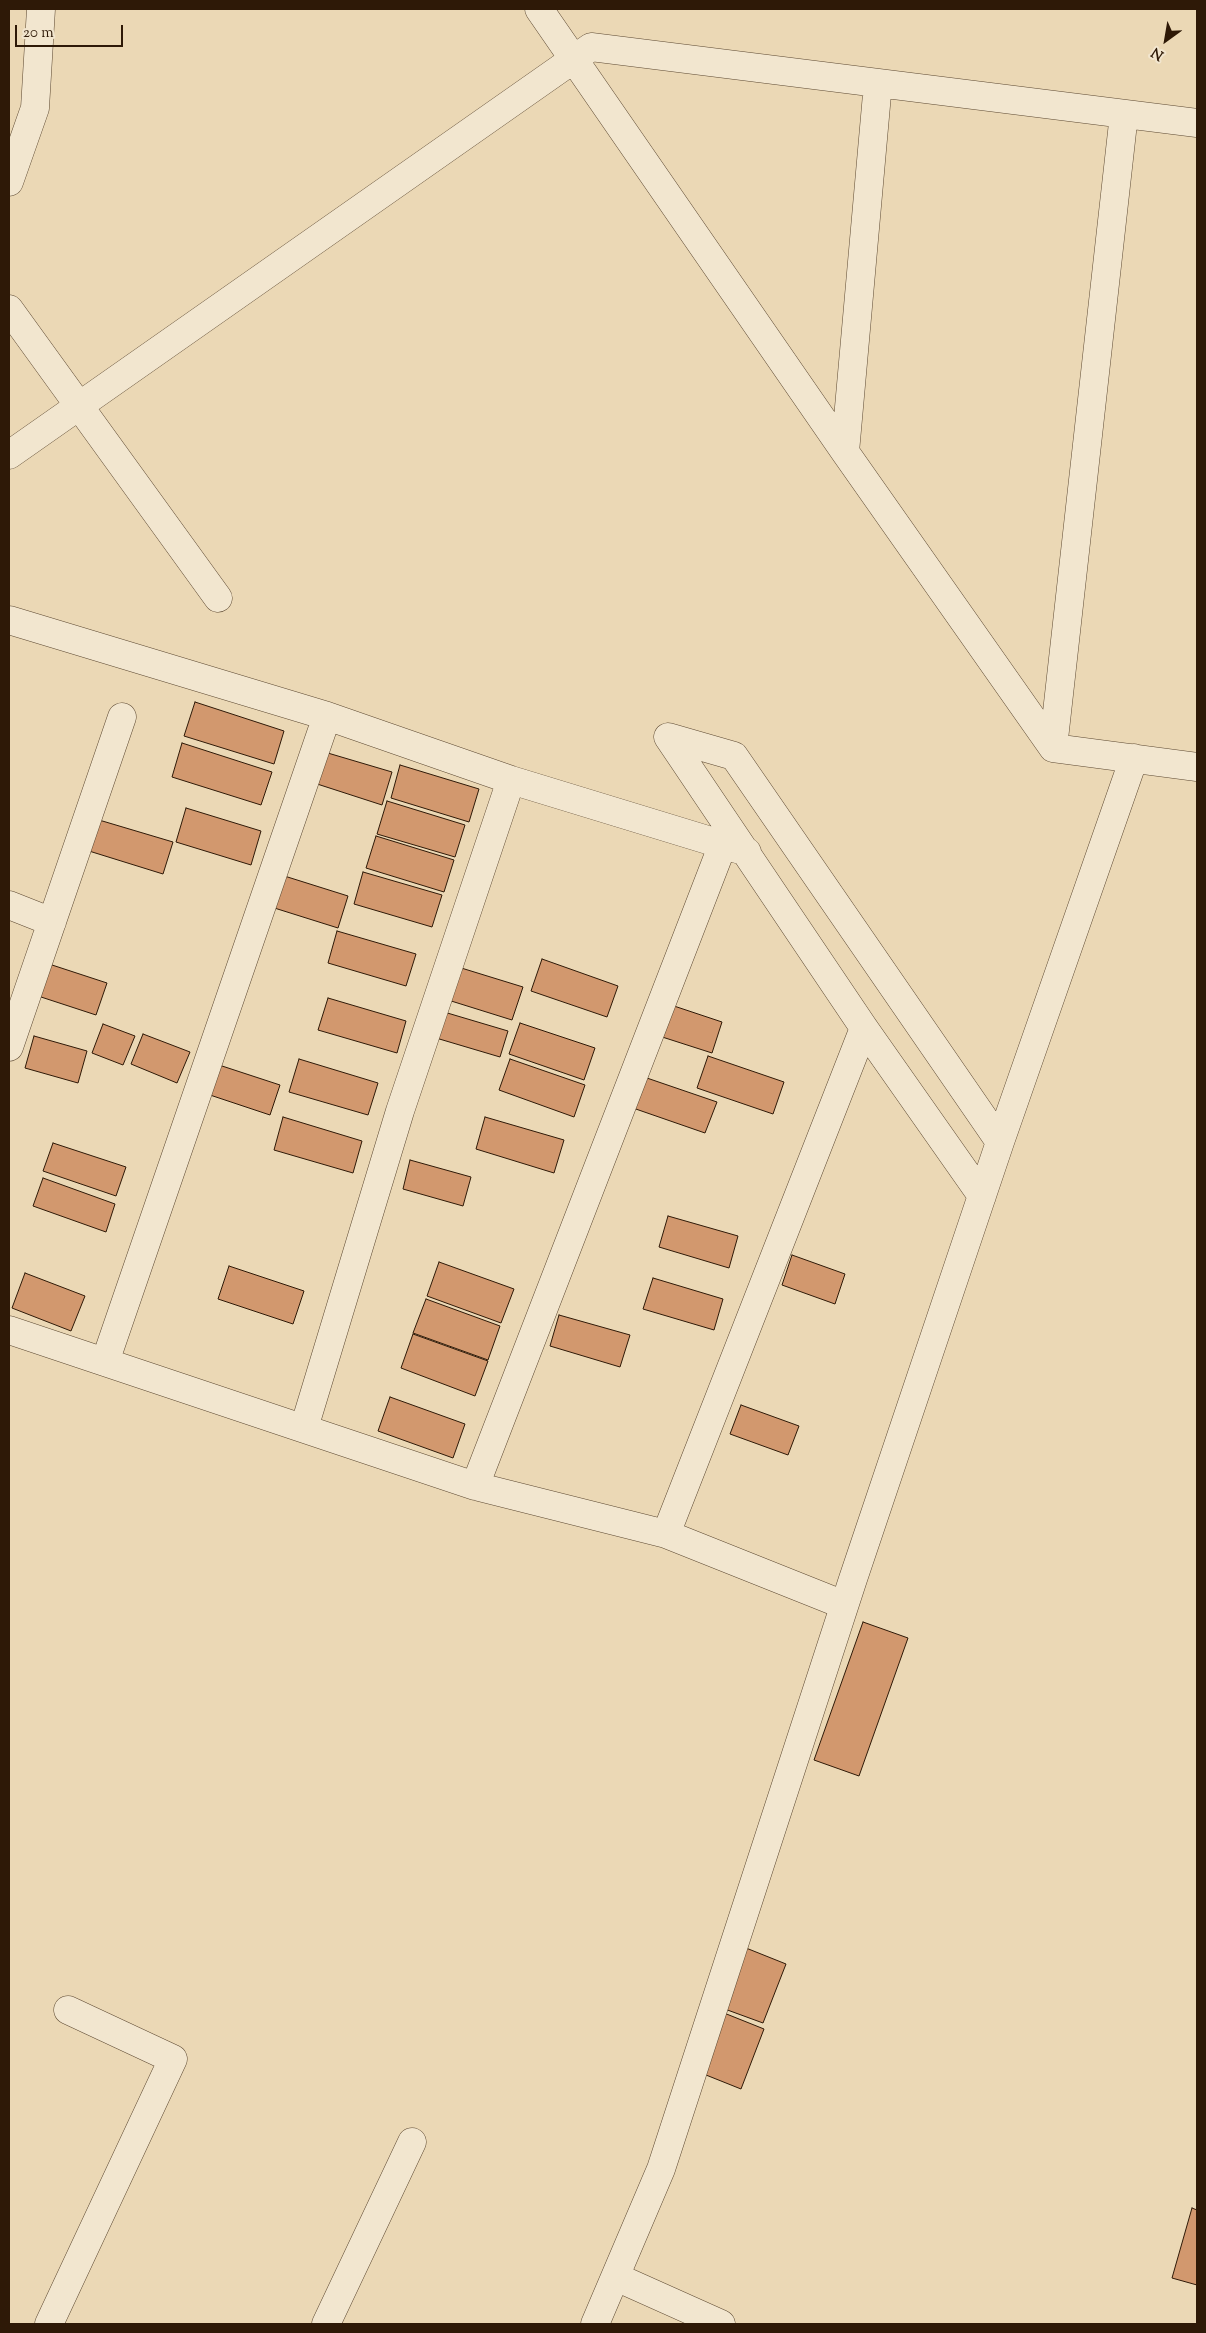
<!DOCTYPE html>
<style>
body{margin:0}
#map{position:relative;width:1206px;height:2333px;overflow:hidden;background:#ebd8b5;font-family:"Sorts Mill Goudy",serif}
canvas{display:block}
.frame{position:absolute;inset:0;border:10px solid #2e1907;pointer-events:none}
.north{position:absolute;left:1141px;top:15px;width:50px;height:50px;-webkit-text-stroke:4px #f2e6cf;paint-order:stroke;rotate:212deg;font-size:14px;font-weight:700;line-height:20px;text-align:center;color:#2e1907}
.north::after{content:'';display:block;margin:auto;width:18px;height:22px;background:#2e1907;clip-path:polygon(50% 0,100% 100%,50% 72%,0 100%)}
.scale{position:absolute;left:15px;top:25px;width:108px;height:22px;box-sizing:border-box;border:2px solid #2e1907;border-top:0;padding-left:6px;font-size:15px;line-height:18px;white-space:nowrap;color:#2e1907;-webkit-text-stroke:4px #f2e6cf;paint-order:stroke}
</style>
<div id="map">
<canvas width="1206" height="2333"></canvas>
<div class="frame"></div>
<div class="north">N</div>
<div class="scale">20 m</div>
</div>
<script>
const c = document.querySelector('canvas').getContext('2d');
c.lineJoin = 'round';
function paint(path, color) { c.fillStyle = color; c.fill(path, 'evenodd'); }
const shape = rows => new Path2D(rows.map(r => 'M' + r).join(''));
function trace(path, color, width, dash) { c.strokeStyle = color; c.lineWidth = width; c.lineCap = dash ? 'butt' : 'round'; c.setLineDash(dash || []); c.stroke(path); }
const building = shape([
 [195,702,284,731,274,764,184,736,195,702],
 [182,743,272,772,261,805,172,777,182,743],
 [321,751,392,772,382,805,311,782,321,751],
 [400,765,479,789,469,822,391,798,400,765],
 [387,801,465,825,455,857,377,834,387,801],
 [186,808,261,831,251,865,176,842,186,808],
 [99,820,173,842,163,874,89,851,99,820],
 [376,836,454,860,444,892,366,868,376,836],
 [363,872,442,895,432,927,354,904,363,872],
 [278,874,348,896,338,928,268,906,278,874],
 [337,931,416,954,406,986,328,963,337,931],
 [542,959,618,986,607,1017,531,991,542,959],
 [49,964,107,983,96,1015,38,996,49,964],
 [458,967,523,987,512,1020,448,1000,458,967],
 [328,998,406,1021,397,1053,318,1030,328,998],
 [665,1003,722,1022,712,1053,656,1035,665,1003],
 [444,1012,508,1031,500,1057,436,1038,444,1012],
 [520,1023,595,1048,584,1080,509,1054,520,1023],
 [103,1024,135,1036,123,1065,92,1053,103,1024],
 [143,1034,190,1052,177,1083,131,1064,143,1034],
 [34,1036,87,1051,78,1083,25,1068,34,1036],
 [708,1056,784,1082,773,1114,697,1088,708,1056],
 [299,1059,378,1083,368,1115,289,1092,299,1059],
 [510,1059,585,1085,574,1117,499,1090,510,1059],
 [219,1065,280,1085,270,1115,210,1095,219,1065],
 [641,1076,717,1102,705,1133,630,1107,641,1076],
 [283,1117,362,1141,353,1173,274,1150,283,1117],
 [485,1117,564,1140,554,1173,476,1149,485,1117],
 [53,1143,126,1167,116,1196,43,1171,53,1143],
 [410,1160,471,1177,463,1206,403,1189,410,1160],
 [43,1178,115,1204,106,1232,33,1206,43,1178],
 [668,1216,738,1236,729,1268,659,1247,668,1216],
 [792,1255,845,1274,835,1304,782,1285,792,1255],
 [439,1262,514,1289,501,1323,427,1296,439,1262],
 [229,1266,304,1291,293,1324,218,1299,229,1266],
 [25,1273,85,1296,71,1331,12,1308,25,1273],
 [653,1278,723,1299,714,1330,643,1309,653,1278],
 [426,1299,500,1326,488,1360,413,1333,426,1299],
 [559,1315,630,1335,620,1367,550,1346,559,1315],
 [413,1334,488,1361,475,1396,401,1368,413,1334],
 [390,1397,465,1424,453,1458,378,1431,390,1397],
 [741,1405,799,1426,788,1455,730,1434,741,1405],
 [863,1622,908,1638,859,1776,814,1760,863,1622],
 [746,1948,786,1964,763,2023,722,2008,746,1948],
 [724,2013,764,2029,741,2089,701,2073,724,2013],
 [1192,2208,1197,2210,1197,2285,1172,2278,1192,2208]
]);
paint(building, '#d2986e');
trace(building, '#2e1907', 1);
const street = shape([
 [539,9,845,452,1053,748,1197,767],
 [9,182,35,108,41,9],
 [9,309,218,598],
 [845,452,878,83],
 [9,455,591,47,1197,123],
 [9,620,327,716,511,780,747,852],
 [1053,748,1124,114],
 [9,905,52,922],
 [9,1047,122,717],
 [982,1196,864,1028,668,737,734,756,1000,1142],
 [9,1330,475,1486,666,1534,844,1605],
 [105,1362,327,716],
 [304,1428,400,1111,511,780],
 [475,1486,723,844],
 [666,1534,864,1028],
 [616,2277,721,2324],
 [49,2324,173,2059,68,2010],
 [326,2324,412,2142],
 [595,2324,661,2169,853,1579,1000,1142,1134,758]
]);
trace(street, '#5d4932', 29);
trace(street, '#f2e6cf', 28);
</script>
